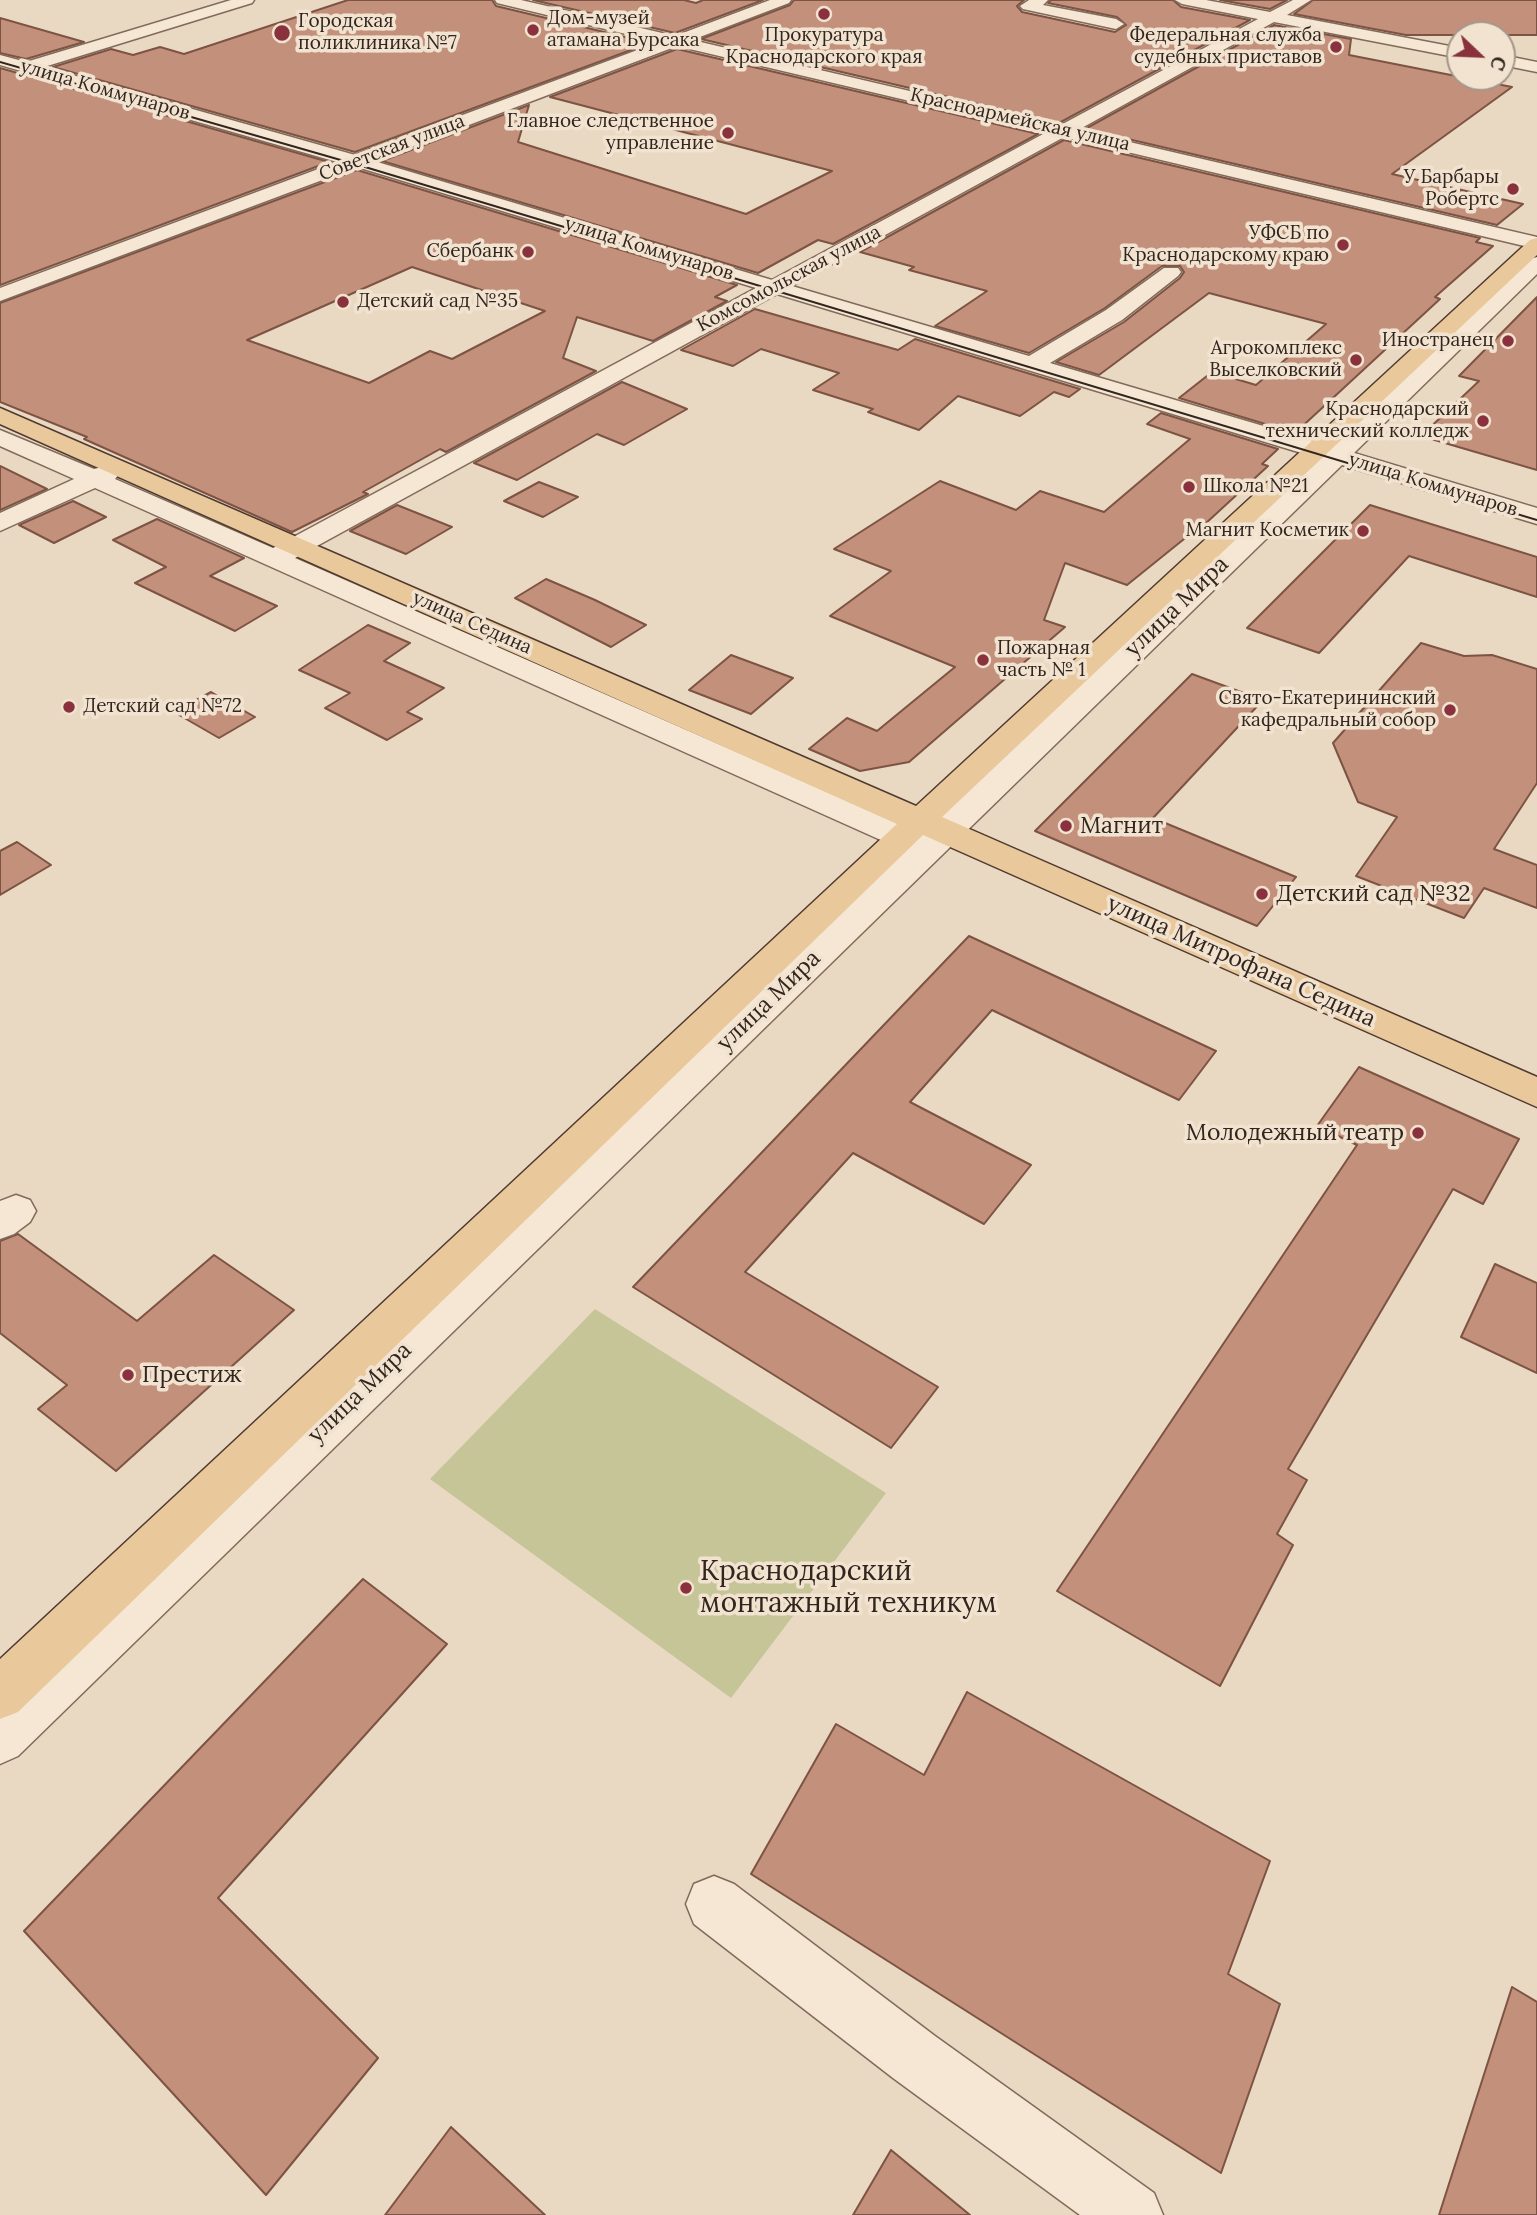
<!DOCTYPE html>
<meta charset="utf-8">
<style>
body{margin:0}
#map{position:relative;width:1537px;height:2215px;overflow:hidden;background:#e9d8c2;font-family:Lora,serif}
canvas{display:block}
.north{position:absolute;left:1446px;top:21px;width:70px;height:70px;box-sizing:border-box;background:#f1e3d0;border:2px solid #a59789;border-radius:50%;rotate:113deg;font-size:19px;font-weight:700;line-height:28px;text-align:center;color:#32251e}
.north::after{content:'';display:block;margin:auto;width:24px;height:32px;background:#89313c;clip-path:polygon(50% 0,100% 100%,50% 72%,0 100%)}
</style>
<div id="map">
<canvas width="1537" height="2215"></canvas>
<div class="north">С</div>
</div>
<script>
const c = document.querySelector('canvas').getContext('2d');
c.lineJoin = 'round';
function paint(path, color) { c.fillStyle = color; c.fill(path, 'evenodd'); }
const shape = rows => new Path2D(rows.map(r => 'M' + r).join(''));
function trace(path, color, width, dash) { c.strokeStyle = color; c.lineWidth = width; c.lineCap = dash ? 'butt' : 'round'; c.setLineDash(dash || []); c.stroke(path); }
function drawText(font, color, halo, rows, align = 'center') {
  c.font = font + ' Lora,serif'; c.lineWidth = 7; c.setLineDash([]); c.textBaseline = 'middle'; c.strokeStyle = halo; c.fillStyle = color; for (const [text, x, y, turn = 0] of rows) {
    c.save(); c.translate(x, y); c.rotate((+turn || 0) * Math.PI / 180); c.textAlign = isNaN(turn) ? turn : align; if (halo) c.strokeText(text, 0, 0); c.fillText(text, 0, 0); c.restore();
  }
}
paint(shape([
 [595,1309,886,1493,731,1698,430,1479]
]), '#c5c597');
const building = shape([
 [348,0,492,0,496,6,650,43,355,152,53,67,111,49,133,55,160,47,184,54,348,0],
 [533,0,684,0,696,3,703,0,763,0,675,33,533,0],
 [794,0,1024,0,1017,6,1022,12,1115,32,1126,25,1117,17,1048,3,1051,0,1173,0,1181,7,1250,20,1059,123,701,39,790,5,794,0],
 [1220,0,1287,0,1270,9,1220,0],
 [1313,0,1537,0,1537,35,1406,35,1294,14,1313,0],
 [0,18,84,42,26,59,0,53,0,18],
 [1274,25,1351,39,1349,55,1512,87,1392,174,1523,204,1497,225,1085,129,1274,25],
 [677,49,1038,134,833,244,818,240,758,273,382,161,529,105,518,142,746,214,832,171,550,97,677,49],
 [0,68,329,162,0,285,0,68],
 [1064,140,1480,238,1476,242,1493,246,1435,297,1440,299,1295,433,1179,398,1212,372,1256,385,1326,324,1209,293,1099,375,1056,362,1124,322,1180,278,1184,272,1180,266,1162,266,1105,308,1029,353,935,326,987,291,909,270,914,267,860,252,1064,140],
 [357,170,737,285,715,297,727,301,653,341,577,317,563,358,596,371,446,452,440,449,363,492,368,494,292,532,84,439,87,437,0,402,0,303,357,170],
 [412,267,545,311,452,359,430,351,369,383,247,340,412,267],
 [1537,297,1537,470,1421,436,1479,381,1459,376,1537,297],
 [755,309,898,350,915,339,1080,389,1069,397,1054,392,1020,416,958,396,919,430,868,412,873,409,813,390,839,373,761,349,733,366,681,350,755,309],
 [622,382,687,409,624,445,597,434,517,480,474,463,622,382],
 [1161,413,1278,449,1262,464,1268,466,1192,536,1189,535,1127,585,1065,563,1044,620,1065,627,909,762,860,771,809,749,847,718,877,731,955,667,830,616,891,571,834,549,940,481,1016,510,1040,491,1104,512,1190,439,1147,424,1161,413],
 [0,466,47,489,0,510,0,466],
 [539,482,578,497,543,517,504,501,539,482],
 [73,501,106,517,54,543,19,525,73,501],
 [397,505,452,527,406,554,350,531,397,505],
 [1370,505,1537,557,1537,597,1409,556,1319,653,1247,628,1370,505],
 [157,519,244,558,210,576,277,606,235,631,135,583,166,567,113,540,157,519],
 [546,579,595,600,646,625,611,647,515,598,546,579],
 [368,625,410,643,384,661,444,688,407,712,422,719,387,740,325,708,350,693,299,670,368,625],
 [1421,643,1464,656,1492,655,1537,669,1537,783,1494,849,1537,865,1537,908,1484,888,1464,918,1356,876,1397,817,1358,802,1333,743,1421,643],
 [731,655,793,678,751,714,689,690,731,655],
 [1192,674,1263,700,1153,818,1296,877,1257,926,1035,831,1192,674],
 [211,692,255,717,219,738,174,712,211,692],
 [17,842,51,865,0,895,0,851,17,842],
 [969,936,1216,1051,1179,1100,992,1010,910,1102,1031,1165,984,1224,853,1153,745,1272,938,1387,891,1448,633,1287,969,936],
 [1359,1067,1519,1139,1483,1204,1453,1189,1288,1469,1307,1480,1277,1534,1293,1545,1220,1686,1057,1591,1357,1145,1317,1126,1359,1067],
 [18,1234,137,1321,214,1255,294,1310,116,1471,38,1409,67,1385,0,1333,0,1241,18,1234],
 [1495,1264,1537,1283,1537,1373,1461,1337,1495,1264],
 [363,1579,447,1644,218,1898,378,2058,266,2195,24,1931,363,1579],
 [967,1692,1270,1861,1228,1974,1280,2004,1221,2173,751,1874,836,1724,924,1775,967,1692],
 [1512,1987,1537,2002,1537,2215,1439,2215,1512,1987],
 [451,2127,545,2215,385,2215,451,2127],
 [891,2150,970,2215,853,2215,891,2150]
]);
paint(building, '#c3907b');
trace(building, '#7d5343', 2);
const minor = shape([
 [231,0,254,0,252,3,44,67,355,155,659,42,497,3,495,0,521,0,675,36,770,0,791,0,789,3,692,40,1059,126,1258,19,1182,4,1175,0,1206,0,1270,12,1293,0,1311,0,1287,15,1460,48,1460,58,1274,22,1078,130,1537,237,1537,249,1064,137,792,286,1029,356,1106,310,1164,268,1178,268,1181,272,1178,276,1122,320,1050,363,1331,446,1530,259,1537,257,1537,274,1354,453,1537,508,1537,524,1342,465,18,1756,0,1764,0,1702,903,850,95,488,0,531,0,513,74,479,0,446,0,430,94,469,109,465,118,467,121,472,115,479,273,548,756,288,357,167,0,301,0,288,337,162,0,65,0,55,26,62,231,0],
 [677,46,1045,133,772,280,374,161,677,46],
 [777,294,1318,458,921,833,295,558,777,294],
 [1029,0,1048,0,1043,5,1116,19,1124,24,1116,29,1023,9,1020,6,1029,0],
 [1502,55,1537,62,1537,72,1502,65,1502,55],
 [16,1195,30,1200,36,1211,30,1222,14,1234,0,1239,0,1201,16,1195],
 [714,1876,734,1884,935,2036,1154,2193,1163,2215,1080,2215,893,2078,694,1924,686,1904,694,1884,714,1876]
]);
const major = shape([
 [1537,238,1537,255,942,817,1537,1077,1537,1107,923,835,18,1712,0,1719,0,1659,897,824,0,424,0,408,916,806,1530,240,1537,238]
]);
trace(minor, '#816a5b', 3);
trace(major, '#4f3a2f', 3);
paint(minor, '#f5e7d4');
paint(major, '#e9c89c');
trace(shape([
 [0,62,365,167,1537,520]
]), '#32251e', 2);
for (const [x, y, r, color] of [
 [824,14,7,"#89313c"],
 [533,30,7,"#89313c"],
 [282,33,9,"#89313c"],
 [1336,47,7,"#89313c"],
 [728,133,7,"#89313c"],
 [1513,189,7,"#89313c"],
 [1343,245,7,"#89313c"],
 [528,252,7,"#89313c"],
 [343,302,7,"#89313c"],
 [1508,341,7,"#89313c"],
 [1356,360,7,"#89313c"],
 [1483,421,7,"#89313c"],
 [1189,487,7,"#89313c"],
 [1363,531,7,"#89313c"],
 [983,660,7,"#89313c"],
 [69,707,7,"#89313c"],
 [1450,710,7,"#89313c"],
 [1066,826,7,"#89313c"],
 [1262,894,7,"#89313c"],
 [1418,1133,7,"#89313c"],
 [128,1375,7,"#89313c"],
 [686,1588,7,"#89313c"]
]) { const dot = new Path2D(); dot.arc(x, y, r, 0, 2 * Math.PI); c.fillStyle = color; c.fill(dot); trace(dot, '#f1e3d0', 2.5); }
drawText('19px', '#32251e', '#f1e3d0', [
 ["Дом-музей",547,19,"left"],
 ["атамана Бурсака",547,41,"left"],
 ["Городская",298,22,"left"],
 ["поликлиника №7",298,44,"left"],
 ["Прокуратура",824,36,"center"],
 ["Краснодарского края",824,58,"center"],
 ["Федеральная служба",1322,36],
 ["судебных приставов",1322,58],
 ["Главное следственное",714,122],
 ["управление",714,144],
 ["У Барбары",1499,178],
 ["Робертс",1499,200],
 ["УФСБ по",1329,234],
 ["Краснодарскому краю",1329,256],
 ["Сбербанк",514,252],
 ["Детский сад №35",357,302,"left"],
 ["Иностранец",1494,341],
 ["Агрокомплекс",1342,349],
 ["Выселковский",1342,371],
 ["Краснодарский",1469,410],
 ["технический колледж",1469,432],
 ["Школа №21",1203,487,"left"],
 ["Магнит Косметик",1349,531],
 ["Пожарная",997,649,"left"],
 ["часть № 1",997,671,"left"],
 ["Свято-Екатерининский",1436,699],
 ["кафедральный собор",1436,721],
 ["Детский сад №72",83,707,"left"]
], 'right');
drawText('19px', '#32251e', '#f1e3d0', [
 ["улица Коммунаров",105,90,16],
 ["Красноармейская улица",1020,120,13],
 ["Советская улица",392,148,-21],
 ["улица Коммунаров",649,249,17],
 ["Комсомольская улица",789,279,-28],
 ["улица Коммунаров",1433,485,17],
 ["улица Седина",472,623,24]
]);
drawText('23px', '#32251e', '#f1e3d0', [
 ["улица Мира",1177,607,-44],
 ["улица Митрофана Седина",1241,962,24],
 ["улица Мира",769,1001,-44],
 ["улица Мира",360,1393,-44]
]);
drawText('23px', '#32251e', '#f1e3d0', [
 ["Магнит",1080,826],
 ["Детский сад №32",1276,894],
 ["Молодежный театр",1404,1133,"right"],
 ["Престиж",142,1375]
], 'left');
drawText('28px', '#32251e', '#f1e3d0', [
 ["Краснодарский",700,1572],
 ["монтажный техникум",700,1604]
], 'left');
</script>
